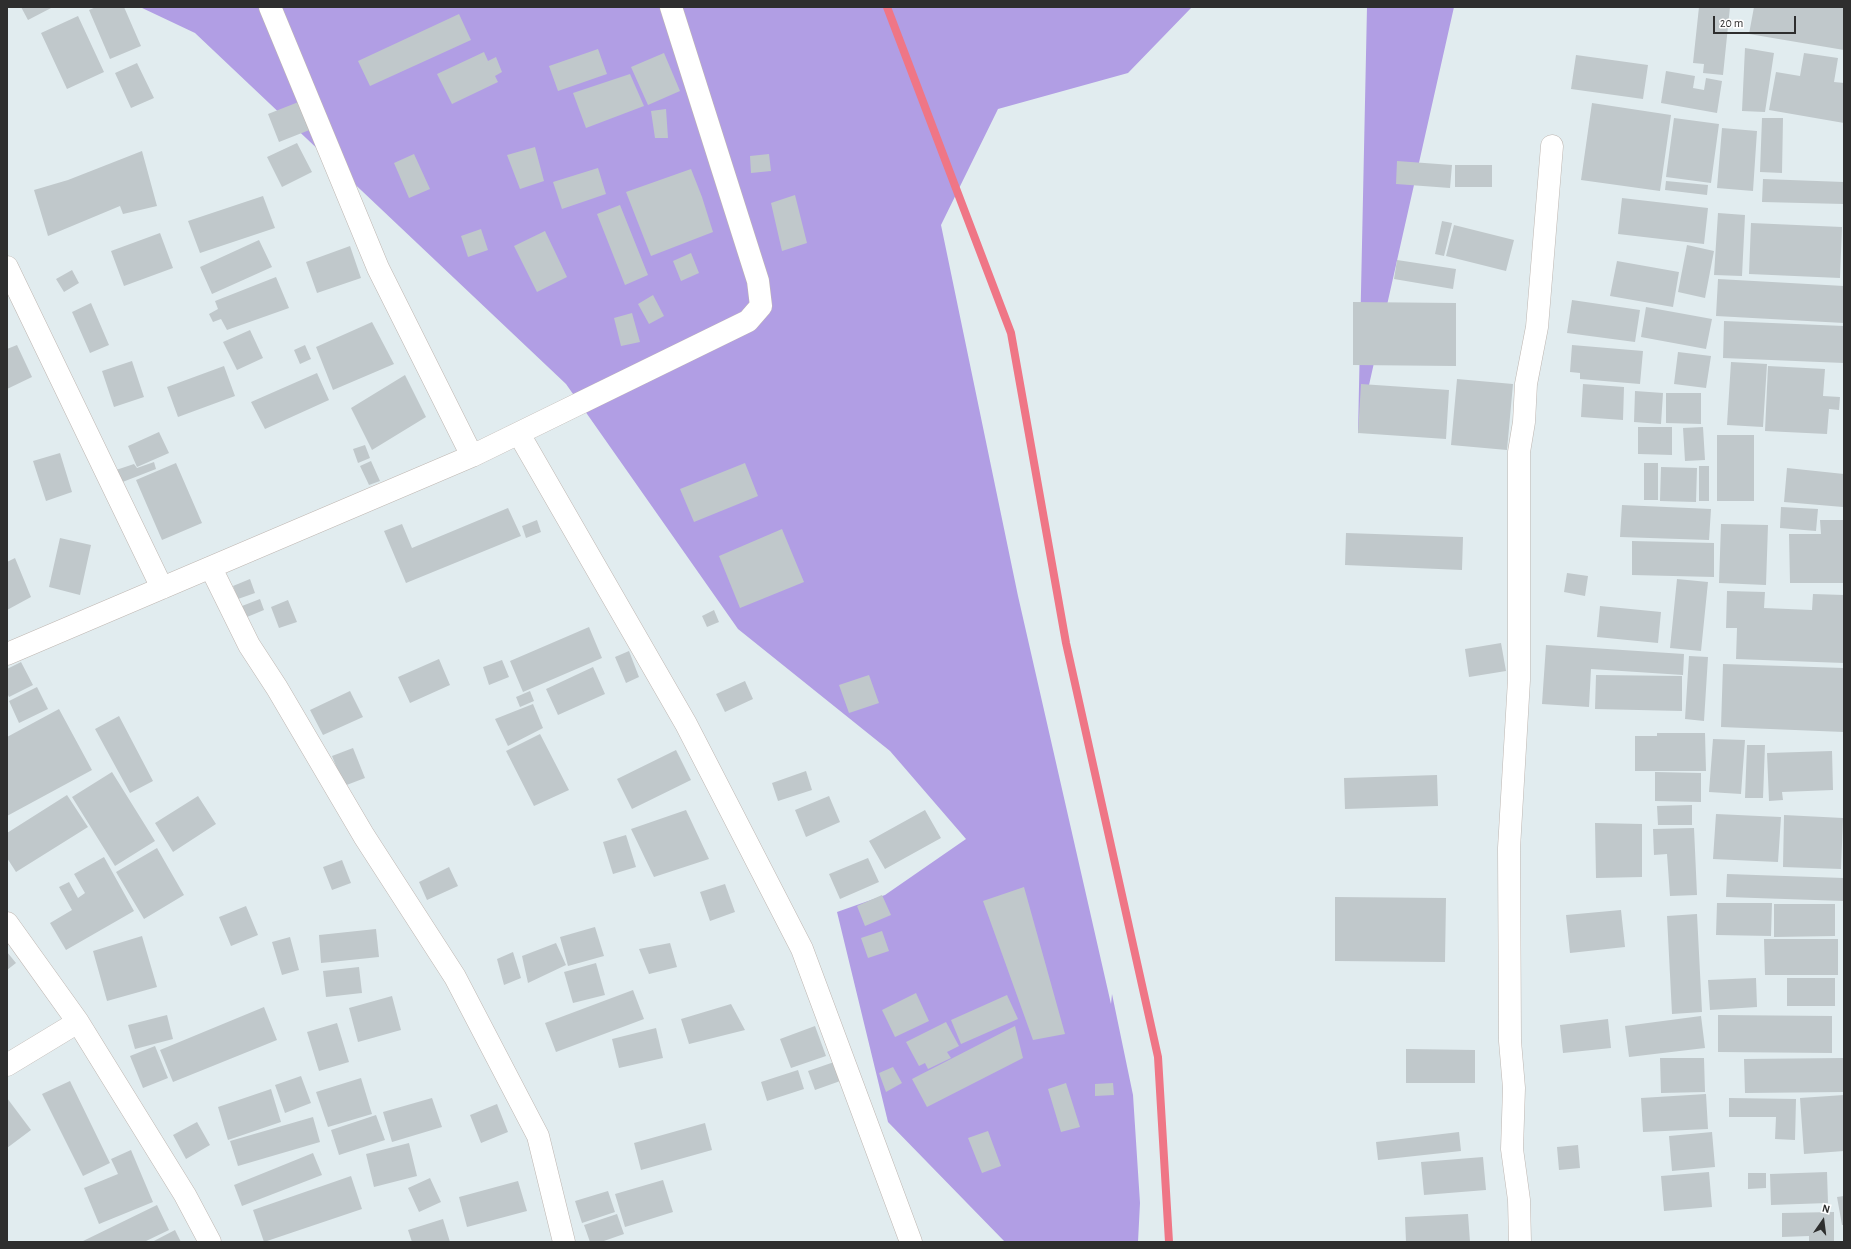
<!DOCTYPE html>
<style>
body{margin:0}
#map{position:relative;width:1851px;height:1249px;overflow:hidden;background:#e1ecef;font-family:"Alegreya Sans",sans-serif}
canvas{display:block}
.frame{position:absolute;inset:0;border:8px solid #2e2e2e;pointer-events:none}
.north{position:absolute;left:1803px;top:1201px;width:40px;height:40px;-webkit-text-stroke:3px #fff;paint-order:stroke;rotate:14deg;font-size:11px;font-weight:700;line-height:16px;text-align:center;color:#2e2e2e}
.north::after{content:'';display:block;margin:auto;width:14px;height:18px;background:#2e2e2e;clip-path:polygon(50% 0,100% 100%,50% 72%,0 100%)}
.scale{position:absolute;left:1713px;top:16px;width:83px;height:18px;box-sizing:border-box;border:2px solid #2e2e2e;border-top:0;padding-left:5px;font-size:12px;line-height:14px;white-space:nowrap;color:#2e2e2e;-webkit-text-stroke:3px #fff;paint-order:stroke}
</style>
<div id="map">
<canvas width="1851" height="1249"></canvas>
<div class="frame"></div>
<div class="north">N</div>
<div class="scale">20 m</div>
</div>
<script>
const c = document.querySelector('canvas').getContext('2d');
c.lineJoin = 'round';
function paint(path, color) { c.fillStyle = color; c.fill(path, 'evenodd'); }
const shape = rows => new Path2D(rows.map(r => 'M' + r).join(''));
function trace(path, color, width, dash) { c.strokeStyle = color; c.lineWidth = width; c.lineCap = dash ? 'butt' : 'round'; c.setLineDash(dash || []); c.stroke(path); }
paint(shape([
 [140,7,1192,7,1128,73,998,109,941,225,1018,596,1111,1004,1112,994,1133,1095,1140,1203,1138,1242,1005,1242,888,1122,837,912,885,895,966,839,890,751,738,629,566,384,195,33],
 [1367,7,1454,7,1358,434]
]), '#b19ee4');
trace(shape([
 [887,7,1011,333,1066,643,1158,1057,1169,1242]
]), '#ef7686', 8);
paint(shape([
 [21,7,53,7,28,20],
 [96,7,124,7,141,46,110,59,89,10],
 [1699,7,1730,7,1723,75,1703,73,1704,64,1693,63],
 [1754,7,1844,7,1844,50,1749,34],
 [459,14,471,40,370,86,358,61],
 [78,16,104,72,67,89,41,33],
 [1745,48,1774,53,1765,112,1742,111],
 [598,49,607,74,558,91,549,66],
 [484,52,488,61,496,57,502,72,495,76,498,82,452,104,437,74],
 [664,53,680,91,648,105,631,67],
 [1804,53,1838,58,1834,82,1844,83,1844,123,1769,110,1776,72,1800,76],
 [1576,55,1648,65,1643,99,1571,89],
 [137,63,154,98,131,108,115,73],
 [1666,71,1695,76,1693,88,1704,90,1706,78,1722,81,1717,113,1661,103],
 [630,74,644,106,586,128,573,93],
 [301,101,312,129,279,142,268,114],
 [1592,103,1671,115,1660,191,1581,180],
 [666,109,668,138,655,138,651,111],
 [1674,118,1719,124,1711,183,1666,177],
 [1762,118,1783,118,1782,173,1760,172],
 [1722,128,1757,131,1753,191,1717,188],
 [297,143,312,172,282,187,267,157],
 [535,147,544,181,520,189,507,155],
 [142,151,157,206,123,214,120,206,48,236,34,190,68,180],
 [414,154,430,189,409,198,394,163],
 [769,154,771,171,751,173,750,156],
 [1397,161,1452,165,1450,188,1396,184],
 [1455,165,1492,165,1492,187,1455,187],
 [598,168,606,194,562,209,553,182],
 [691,169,702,197,713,232,651,256,626,192],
 [1763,179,1844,182,1844,204,1762,202],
 [1666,181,1708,185,1707,195,1665,190],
 [795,195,807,243,782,251,771,203],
 [263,196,275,228,200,253,188,221],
 [1622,198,1708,208,1704,244,1618,234],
 [620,205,648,275,625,285,597,214],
 [1718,213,1745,215,1742,276,1714,275],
 [1442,221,1452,223,1444,256,1435,254],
 [1751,223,1842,227,1840,278,1749,274],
 [1454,225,1514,240,1506,271,1446,256],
 [481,229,488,250,468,257,461,236],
 [545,231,567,277,537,292,514,246],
 [160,233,173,268,124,286,111,251],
 [259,240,272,267,212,294,200,267],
 [1687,245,1714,251,1705,298,1678,292],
 [350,246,361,278,317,293,306,262],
 [691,253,699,273,681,281,673,261],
 [1397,260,1456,269,1453,289,1394,279],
 [1617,261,1679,272,1673,307,1610,296],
 [72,270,79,283,64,292,56,279],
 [276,277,289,308,227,330,221,319,213,322,209,314,218,309,215,301],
 [1718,279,1844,286,1844,323,1716,316],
 [653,295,664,316,649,324,638,304],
 [1572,300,1640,310,1635,342,1567,333],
 [1353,302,1456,303,1456,366,1353,365],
 [91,303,109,345,90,353,72,312],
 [1646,307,1712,319,1706,349,1641,337],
 [632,313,640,342,621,346,614,318],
 [1724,321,1844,326,1844,363,1723,358],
 [372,322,394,364,333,390,316,347],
 [250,330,263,358,237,370,223,342],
 [17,345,32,377,7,389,7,349],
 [305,345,311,359,300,364,294,350],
 [1572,345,1643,351,1640,384,1580,379,1580,373,1570,372],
 [1678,352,1711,356,1706,388,1674,384],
 [132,361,144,397,114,407,102,371],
 [1731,362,1767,364,1763,427,1727,425],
 [224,366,235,396,178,417,167,387],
 [1768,366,1825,369,1823,396,1840,397,1839,410,1829,409,1827,434,1765,431],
 [317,373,329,400,265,429,251,402],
 [405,375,426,417,372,450,351,408],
 [1457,379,1513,384,1507,450,1451,445],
 [1361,384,1449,390,1446,439,1358,433],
 [1583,384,1624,387,1623,420,1581,417],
 [1635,391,1663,393,1661,424,1634,422],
 [1666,393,1701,393,1701,424,1666,423],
 [1638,427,1672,427,1672,455,1638,454],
 [1703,427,1705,460,1685,461,1683,428],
 [159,432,169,453,137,467,128,446],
 [1717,435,1754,435,1754,501,1717,501],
 [365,445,370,458,358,463,353,449],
 [60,453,72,492,46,501,33,461],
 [371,461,380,481,369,485,360,466],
 [154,462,156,469,120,483,116,470,134,464,137,468],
 [176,463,202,523,162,540,136,480],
 [745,463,758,496,694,522,680,489],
 [1644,463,1658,463,1658,500,1644,500],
 [1699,466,1709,466,1709,501,1699,501],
 [1661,467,1697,468,1696,502,1660,501],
 [1787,468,1844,474,1843,507,1784,502],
 [1622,505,1711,509,1709,540,1620,537],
 [1781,507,1818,509,1816,531,1780,528],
 [508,508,521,536,406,583,384,531,402,524,412,548],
 [537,520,541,532,526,538,522,526],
 [1820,520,1844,520,1844,583,1790,583,1789,534,1821,534],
 [1721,524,1768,525,1766,585,1719,583],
 [782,529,804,582,740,608,719,556],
 [1346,533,1463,537,1462,570,1345,565],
 [60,538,91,545,80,595,49,587],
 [1632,541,1714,543,1714,577,1632,575],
 [15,558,31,597,7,610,7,562],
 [1567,573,1588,576,1585,596,1564,592],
 [250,579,255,593,238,599,233,586],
 [1677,579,1708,582,1701,651,1670,648],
 [1727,591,1765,592,1764,608,1812,610,1813,594,1844,595,1844,663,1736,659,1737,628,1726,628],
 [260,599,264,610,247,617,242,606],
 [288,600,297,622,279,628,271,607],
 [1600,606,1661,612,1658,643,1597,637],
 [714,610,719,622,707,627,702,616],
 [589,627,602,658,523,692,510,661],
 [1501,643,1506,671,1469,677,1465,649],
 [1546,645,1684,654,1683,675,1591,669,1589,707,1542,704],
 [629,651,639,677,626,683,615,657],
 [1689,656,1708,657,1704,721,1685,719],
 [439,659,450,685,410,703,398,677],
 [502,660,509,677,489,685,483,667],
 [21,662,33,685,9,697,7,693,7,669],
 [1723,664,1844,668,1844,732,1721,727],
 [593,667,605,694,558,715,546,689],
 [869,675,879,703,849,713,839,685],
 [1596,675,1682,676,1682,711,1595,709],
 [745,681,753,699,725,712,716,694],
 [37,687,48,709,19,723,9,701],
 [350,691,363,717,323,735,310,710],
 [530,691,534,701,520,707,516,697],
 [533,704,543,728,508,746,495,719],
 [59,709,92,770,7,816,7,737],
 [119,716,153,781,130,793,95,729],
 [1657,733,1705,733,1706,771,1635,771,1635,736,1657,736],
 [540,734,569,790,534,806,506,751],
 [1713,739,1745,740,1741,794,1709,792],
 [1747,745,1765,745,1763,798,1745,798],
 [353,748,365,778,344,786,332,756],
 [676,750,691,780,632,809,617,779],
 [1832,751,1833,790,1782,792,1783,800,1769,801,1767,753],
 [806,771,812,790,778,801,772,783],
 [112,772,155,841,115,866,72,797],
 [1655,772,1701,773,1701,802,1655,801],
 [1437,775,1438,806,1345,809,1344,778],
 [67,795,88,827,16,872,7,858,7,833],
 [198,796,216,824,173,852,155,823],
 [829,796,840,822,806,837,795,810],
 [1692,805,1692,825,1658,825,1657,806],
 [686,810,709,859,654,877,631,829],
 [925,810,941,838,885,869,869,841],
 [1716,814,1781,817,1778,862,1713,859],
 [1784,815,1843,818,1841,869,1783,867],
 [1595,823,1642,824,1642,877,1596,878],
 [1694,828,1697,895,1670,896,1667,854,1654,855,1653,829],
 [626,835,636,867,613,874,603,842],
 [157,848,184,895,144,919,116,872],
 [104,857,134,911,66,950,50,923,72,910,59,887,69,882,78,898,85,893,74,874],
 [868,858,879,882,840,899,829,874],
 [342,860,351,883,332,890,323,867],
 [449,867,458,886,427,900,419,882],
 [1727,874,1844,878,1844,901,1726,897],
 [725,884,735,912,710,921,700,892],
 [1024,887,1065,1034,1033,1040,983,901],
 [882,895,891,915,865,926,857,906],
 [1335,897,1446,898,1445,962,1335,961],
 [1717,903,1772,903,1771,936,1716,935],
 [1774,904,1835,904,1835,936,1774,937],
 [246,906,258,935,231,946,219,917],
 [1621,910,1625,947,1570,953,1566,915],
 [1697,914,1702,1012,1672,1014,1667,916],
 [595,927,604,956,568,966,560,937],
 [376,929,379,957,321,963,319,935],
 [882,931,889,951,868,958,861,938],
 [142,936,157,987,107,1001,93,951],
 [290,937,299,970,282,975,272,942],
 [1764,939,1838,939,1838,975,1765,975],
 [556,943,566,965,528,983,522,956],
 [670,943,677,967,649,974,639,949],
 [7,952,16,963,7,970],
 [513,952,521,978,504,985,497,959],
 [596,963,605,995,573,1003,564,972],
 [359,967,362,993,326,997,323,971],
 [1756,978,1757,1007,1710,1010,1708,980],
 [1787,978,1835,978,1835,1006,1787,1006],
 [633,990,644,1019,556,1052,545,1023],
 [916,993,929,1021,895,1037,882,1010],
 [1007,995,1018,1019,961,1044,951,1020],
 [392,996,401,1030,358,1042,349,1008],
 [731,1004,745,1030,689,1044,681,1019],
 [264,1007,277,1040,173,1082,160,1050],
 [167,1015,173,1039,135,1049,128,1025],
 [1718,1015,1832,1016,1832,1053,1718,1052],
 [1701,1016,1705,1048,1629,1057,1625,1026],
 [1608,1019,1611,1048,1563,1053,1560,1025],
 [946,1022,959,1046,947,1052,951,1058,928,1069,925,1063,919,1066,906,1042],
 [337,1023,349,1062,319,1071,307,1032],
 [815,1026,826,1056,791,1068,780,1039],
 [1015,1026,1023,1058,927,1107,912,1079],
 [656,1028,663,1058,619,1068,612,1039],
 [155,1046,168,1078,143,1088,130,1056],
 [1406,1049,1475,1050,1475,1083,1406,1083],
 [1660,1058,1704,1058,1705,1092,1661,1093],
 [1844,1058,1844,1092,1745,1093,1744,1059],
 [837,1061,843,1080,815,1090,808,1071],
 [893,1067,902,1083,886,1092,879,1073],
 [798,1070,804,1089,767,1101,761,1082],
 [301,1076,311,1103,285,1113,275,1085],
 [361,1078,372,1114,328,1127,316,1092],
 [70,1081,110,1163,83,1176,42,1094],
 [1066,1083,1080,1127,1061,1132,1048,1089],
 [1113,1083,1114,1095,1095,1096,1095,1084],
 [271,1089,281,1122,228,1140,218,1107],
 [1706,1094,1708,1129,1643,1132,1641,1098],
 [1844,1095,1844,1151,1804,1154,1800,1098],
 [7,1098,31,1130,7,1148],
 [432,1098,442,1127,392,1142,383,1112],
 [1729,1098,1796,1099,1795,1140,1775,1139,1776,1117,1729,1117],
 [497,1104,508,1132,481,1143,470,1115],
 [376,1115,385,1140,339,1155,331,1130],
 [313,1117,320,1142,238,1166,230,1141],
 [197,1122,210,1145,186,1159,173,1135],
 [705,1123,712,1150,641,1170,634,1143],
 [988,1131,1001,1166,982,1173,968,1138],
 [1459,1132,1461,1151,1378,1160,1376,1142],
 [1712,1132,1715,1167,1672,1171,1669,1136],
 [409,1143,417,1176,374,1187,366,1154],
 [1578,1145,1580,1168,1559,1170,1557,1147],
 [131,1150,153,1202,99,1224,84,1188,118,1174,111,1159],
 [313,1153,322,1175,242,1206,234,1185],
 [1483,1157,1486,1190,1424,1195,1421,1162],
 [1709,1172,1712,1207,1664,1211,1661,1176],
 [1827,1172,1828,1203,1771,1205,1770,1174],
 [1748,1173,1766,1173,1766,1188,1748,1189],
 [351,1176,362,1209,264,1242,253,1210],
 [430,1178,441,1202,419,1212,408,1188],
 [663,1180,673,1212,625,1227,615,1194],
 [518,1181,527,1211,467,1227,459,1197],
 [608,1191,615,1212,582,1223,575,1201],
 [1844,1196,1844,1225,1842,1225,1837,1197],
 [157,1205,169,1230,144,1242,81,1242],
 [1834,1212,1834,1242,1809,1242,1809,1236,1782,1237,1782,1213],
 [617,1214,624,1234,601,1242,590,1242,584,1225],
 [1468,1214,1470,1242,1406,1242,1405,1217],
 [443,1219,450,1242,412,1242,408,1230],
 [175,1230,181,1242,152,1242]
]), '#c0c8cb');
const minor = shape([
 [270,7,378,268,472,456],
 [7,267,162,588],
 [519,434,686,724,802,949,911,1242],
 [211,568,249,645,277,688,364,836,455,977,538,1136,564,1242],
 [7,654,472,456,748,321,761,306,758,281,671,7],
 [7,923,78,1022,7,1065],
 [78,1022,185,1195,210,1242],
 [1520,1242,1519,1200,1512,1149,1514,1088,1510,1041,1509,848,1519,680,1519,452,1524,422,1526,384,1537,327,1552,146]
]);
trace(minor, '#beb6b1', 23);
trace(minor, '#fff', 22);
</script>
